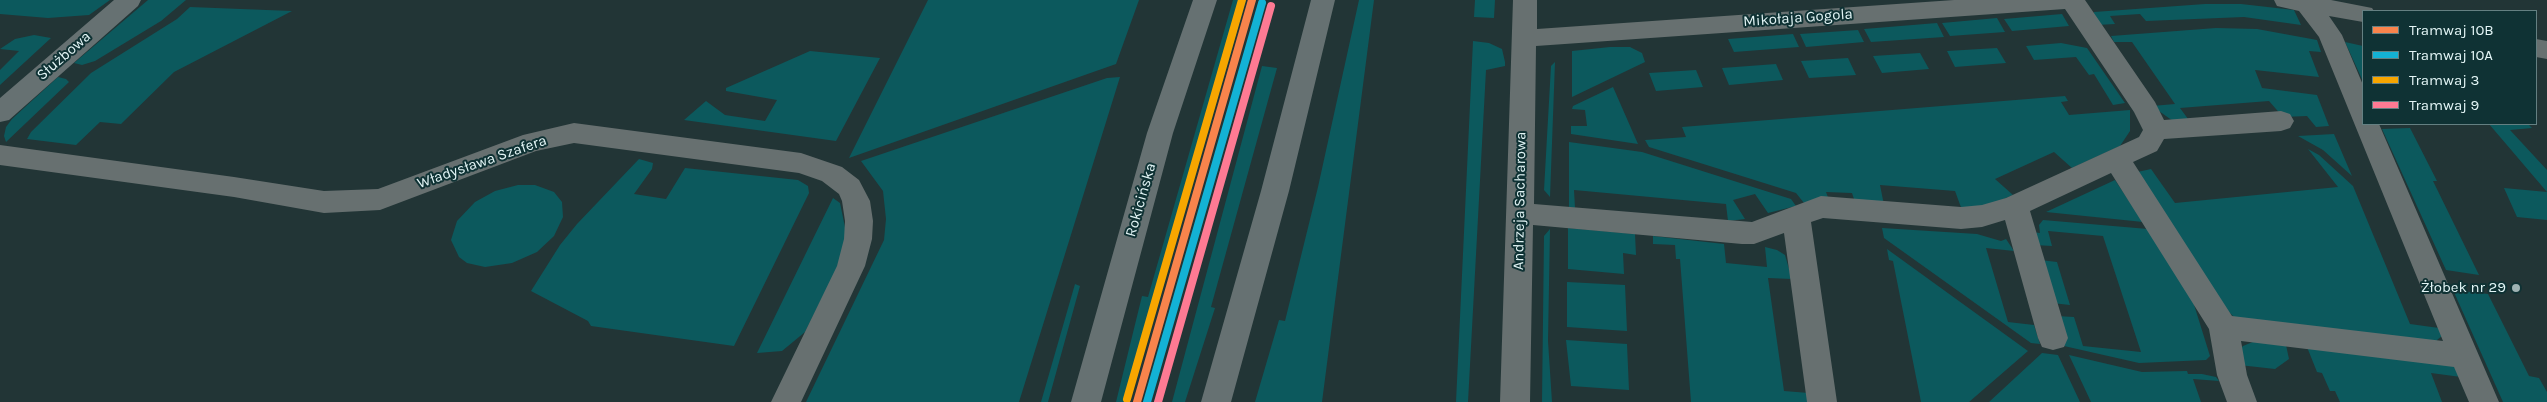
<!DOCTYPE html>
<meta charset="utf-8">
<style>
body{margin:0}
#map{position:relative;width:2547px;height:402px;overflow:hidden;background:#223536;font-family:Karla,sans-serif}
canvas{display:block}
.legend{position:absolute;left:2362px;top:10px;width:175px;height:115px;box-sizing:border-box;background:#0f3234;border:1px solid #648082;margin:0;padding:6px 9px;list-style:none;font-size:15px;color:#e3f5f6}
.legend li{display:flex;align-items:center;gap:10px;height:25px}
.legend b{width:25px;border:1px solid #648082}
</style>
<div id="map">
<canvas width="2547" height="402"></canvas>
<ul class="legend">
<li><b style="height:6px;background:#f8844c"></b>Tramwaj 10B</li>
<li><b style="height:6px;background:#13b2d5"></b>Tramwaj 10A</li>
<li><b style="height:6px;background:#f7a600"></b>Tramwaj 3</li>
<li><b style="height:6px;background:#fe7a93"></b>Tramwaj 9</li>
</ul>
</div>
<script>
const c = document.querySelector('canvas').getContext('2d');
c.lineJoin = 'round';
function paint(path, color) { c.fillStyle = color; c.fill(path, 'evenodd'); }
const shape = rows => new Path2D(rows.map(r => 'M' + r).join(''));
function trace(path, color, width, dash) { c.strokeStyle = color; c.lineWidth = width; c.lineCap = dash ? 'butt' : 'round'; c.setLineDash(dash || []); c.stroke(path); }
function drawText(font, color, halo, rows, align = 'center') {
  c.font = font + ' Karla,sans-serif'; c.lineWidth = 4; c.setLineDash([]); c.textBaseline = 'middle'; c.strokeStyle = halo; c.fillStyle = color; for (const [text, x, y, turn = 0] of rows) {
    c.save(); c.translate(x, y); c.rotate((+turn || 0) * Math.PI / 180); c.textAlign = isNaN(turn) ? turn : align; if (halo) c.strokeText(text, 0, 0); c.fillText(text, 0, 0); c.restore();
  }
}
paint(shape([
 [0,0,110,0,89,15,48,18,0,14],
 [148,0,186,0,161,21,95,61,82,65,74,63],
 [928,0,1139,0,1116,64,849,158],
 [1233,0,1246,0,1129,402,1116,402,1142,296,1148,297],
 [1359,0,1374,0,1322,402,1255,402,1279,320,1285,321,1318,187],
 [1475,0,1495,0,1494,18,1474,17],
 [2205,4,2241,4,2294,10,2301,25,2244,17,2146,21,2140,14,2110,16,2115,24,2097,25,2094,20,2094,12],
 [190,7,292,11,174,72,121,124,100,122,76,145,27,139,31,132,91,73,177,19],
 [2062,14,2069,26,2012,31,2004,19],
 [1997,18,2005,32,1950,36,1942,23],
 [1937,23,1944,37,1871,42,1864,29],
 [2216,28,2257,29,2317,40,2321,52,2309,51,2319,77,2255,70,2262,88,2317,95,2329,126,2316,127,2307,116,2283,117,2269,101,2180,108,2191,123,2173,121,2152,106,2175,104,2132,42,2114,42,2111,36],
 [1858,30,1864,42,1806,47,1800,34],
 [1793,34,1799,47,1734,52,1728,39],
 [34,35,51,38,0,85,0,70,19,51,0,49,15,39],
 [1473,41,1489,43,1502,49,1505,62,1505,66,1486,70,1468,402,1456,402],
 [2345,42,2363,46,2363,82,2361,77],
 [2061,43,2087,48,2125,103,2113,105,2094,74,2089,75,2076,57,2034,60,2026,46],
 [1610,47,1630,47,1642,53,1645,62,1572,97,1572,51],
 [1997,48,2006,63,1955,67,1947,51],
 [810,51,880,58,836,141,684,120,706,101,725,115,765,121,777,100,726,91,726,88],
 [1920,53,1929,69,1882,73,1873,56],
 [1848,58,1856,75,1809,78,1801,61],
 [1555,62,1550,197,1544,190,1551,66],
 [1776,64,1783,80,1729,85,1722,68],
 [1262,66,1277,68,1211,307,1215,308,1185,402,1172,402],
 [1696,70,1703,87,1656,91,1649,73],
 [58,77,66,79,69,82,6,142,4,136,6,127,12,119],
 [1120,77,1019,402,806,402,884,240,886,219,883,191,861,161,1107,78],
 [1613,87,1638,144,1571,134,1571,126,1587,126,1585,110,1572,109,1573,106],
 [2065,96,2068,101,2061,102,2069,115,2130,110,2130,131,2120,146,2072,168,2054,152,1995,179,2013,195,1980,209,1962,210,1955,191,1880,185,1884,205,1855,202,1852,193,1826,192,1829,200,1804,203,1796,193,1649,147,1645,140,1686,137,1682,127],
 [2489,124,2528,124,2532,128,2510,130,2547,170,2547,192],
 [2410,128,2437,181,2433,181,2479,275,2446,270,2382,129],
 [2334,134,2352,176,2323,150,2298,136],
 [1569,142,1642,152,1791,199,1796,206,1768,213,1755,194,1733,200,1745,219,1728,221,1726,204,1574,190,1575,208,1569,207],
 [2308,149,2319,155,2353,186,2410,324,2439,328,2442,336,2437,340,2437,342,2234,317,2218,301,2133,173,2151,169,2175,203,2338,187],
 [639,159,653,163,652,169,634,194,666,199,685,168,798,180,808,186,809,193,734,346,591,326,588,321,531,291,560,245,577,224],
 [2115,180,2143,222,2046,212],
 [518,185,535,185,554,192,562,202,563,217,554,236,537,252,512,263,485,267,467,263,459,257,451,240,457,221,475,202,495,191],
 [2504,188,2547,192,2547,220,2517,217],
 [833,198,840,203,847,237,840,263,805,332,782,351,757,353],
 [2043,220,2148,229,2191,295,2210,356,2206,360,2139,363,2064,346,2056,316,2074,317,2083,346,2141,352,2103,236,2048,231,2052,246,2035,245,2032,232,2040,233,2039,225],
 [1568,228,1635,234,1636,255,1623,253,1624,274,1568,269],
 [1882,228,1977,234,2001,241,2006,239,2014,251,1986,248,2008,322,2034,325,2040,344,2031,343,1884,238],
 [1550,229,1548,341,1552,402,1542,402,1544,236],
 [1653,236,1724,244,1726,263,1767,267,1765,247,1777,250,1785,255,1792,279,1768,278,1784,391,1809,393,1810,402,1691,402,1680,259,1676,259,1675,245,1653,244],
 [1887,249,2028,351,1969,402,1921,402,1893,261,1889,260],
 [2040,260,2057,262,2070,305,2052,303],
 [1567,282,1625,285,1627,331,1567,327],
 [1075,284,1080,286,1048,402,1041,402],
 [2453,290,2488,294,2529,376,2539,378,2547,392,2547,402,2503,402],
 [1566,340,1627,344,1629,390,1571,386],
 [2255,341,2286,345,2289,359,2275,369,2239,365,2238,352,2243,346],
 [2307,347,2447,362,2457,369,2461,377,2431,373,2442,402,2340,402,2335,391,2330,391,2322,373,2317,372],
 [2042,353,2058,355,2080,402,1989,402],
 [2069,355,2142,372,2187,371,2188,374,2202,374,2216,377,2219,381,2193,379,2201,402,2091,402]
]), '#0c595d');
paint(shape([
 [1513,0,1537,0,1537,29,1954,0,2085,0,2155,102,2164,120,2281,111,2290,114,2294,121,2290,128,2281,131,2164,139,2157,151,2133,162,2232,316,2443,341,2319,37,2299,11,2277,6,2274,0,2331,0,2372,8,2374,11,2363,11,2363,22,2329,16,2342,35,2363,85,2363,124,2379,124,2499,402,2469,402,2454,367,2241,341,2247,375,2257,402,2227,402,2217,375,2209,329,2111,173,2030,211,2068,338,2064,347,2053,350,2042,347,2038,338,2005,220,1982,227,1961,229,1823,218,1811,222,1837,402,1807,402,1784,233,1754,244,1742,244,1533,225,1530,402,1500,402,1513,0],
 [2065,9,2134,112,2143,130,2139,137,2006,198,1982,205,1961,207,1821,196,1752,222,1534,204,1536,46,2065,9],
 [2536,39,2547,41,2547,59,2536,57,2536,39],
 [574,123,801,153,842,167,859,180,870,201,873,221,872,239,865,266,801,402,771,402,837,266,844,239,845,221,842,201,839,194,822,181,799,173,574,143,536,151,380,210,324,213,234,197,0,165,0,145,234,177,324,191,378,189,523,135,574,123]
]), '#677070');
paint(shape([
 [114,0,141,0,138,6,9,120,0,122,0,98,114,0],
 [1193,0,1217,0,1173,133,1101,402,1071,402,1147,133,1193,0],
 [1311,0,1335,0,1289,191,1231,402,1201,402,1261,191,1311,0]
]), '#667172');
trace(shape([
 [1137,402,1252,0]
]), '#f8844c', 8);
trace(shape([
 [1147,402,1262,3]
]), '#13b2d5', 8);
trace(shape([
 [1127,399,1242,0]
]), '#f7a600', 8);
trace(shape([
 [1158,402,1271,6]
]), '#fe7a93', 8);
for (const [x, y, r, color] of [
 [2516,288,5,"#9fb2b3"]
]) { const dot = new Path2D(); dot.arc(x, y, r, 0, 2 * Math.PI); c.fillStyle = color; c.fill(dot); trace(dot, '#0f3234', 2); }
drawText('15px', '#e3f5f6', '#0f3234', [
 ["Mikołaja Gogola",1798,18,-4],
 ["Służbowa",64,56,-41],
 ["Władysława Szafera",482,162,-19],
 ["Rokicińska",1141,200,-74],
 ["Andrzeja Sacharowa",1520,201,-89]
]);
drawText('15px', '#e3f5f6', '#0f3234', [
 ["Żłobek nr 29",2506,288]
], 'right');
</script>
